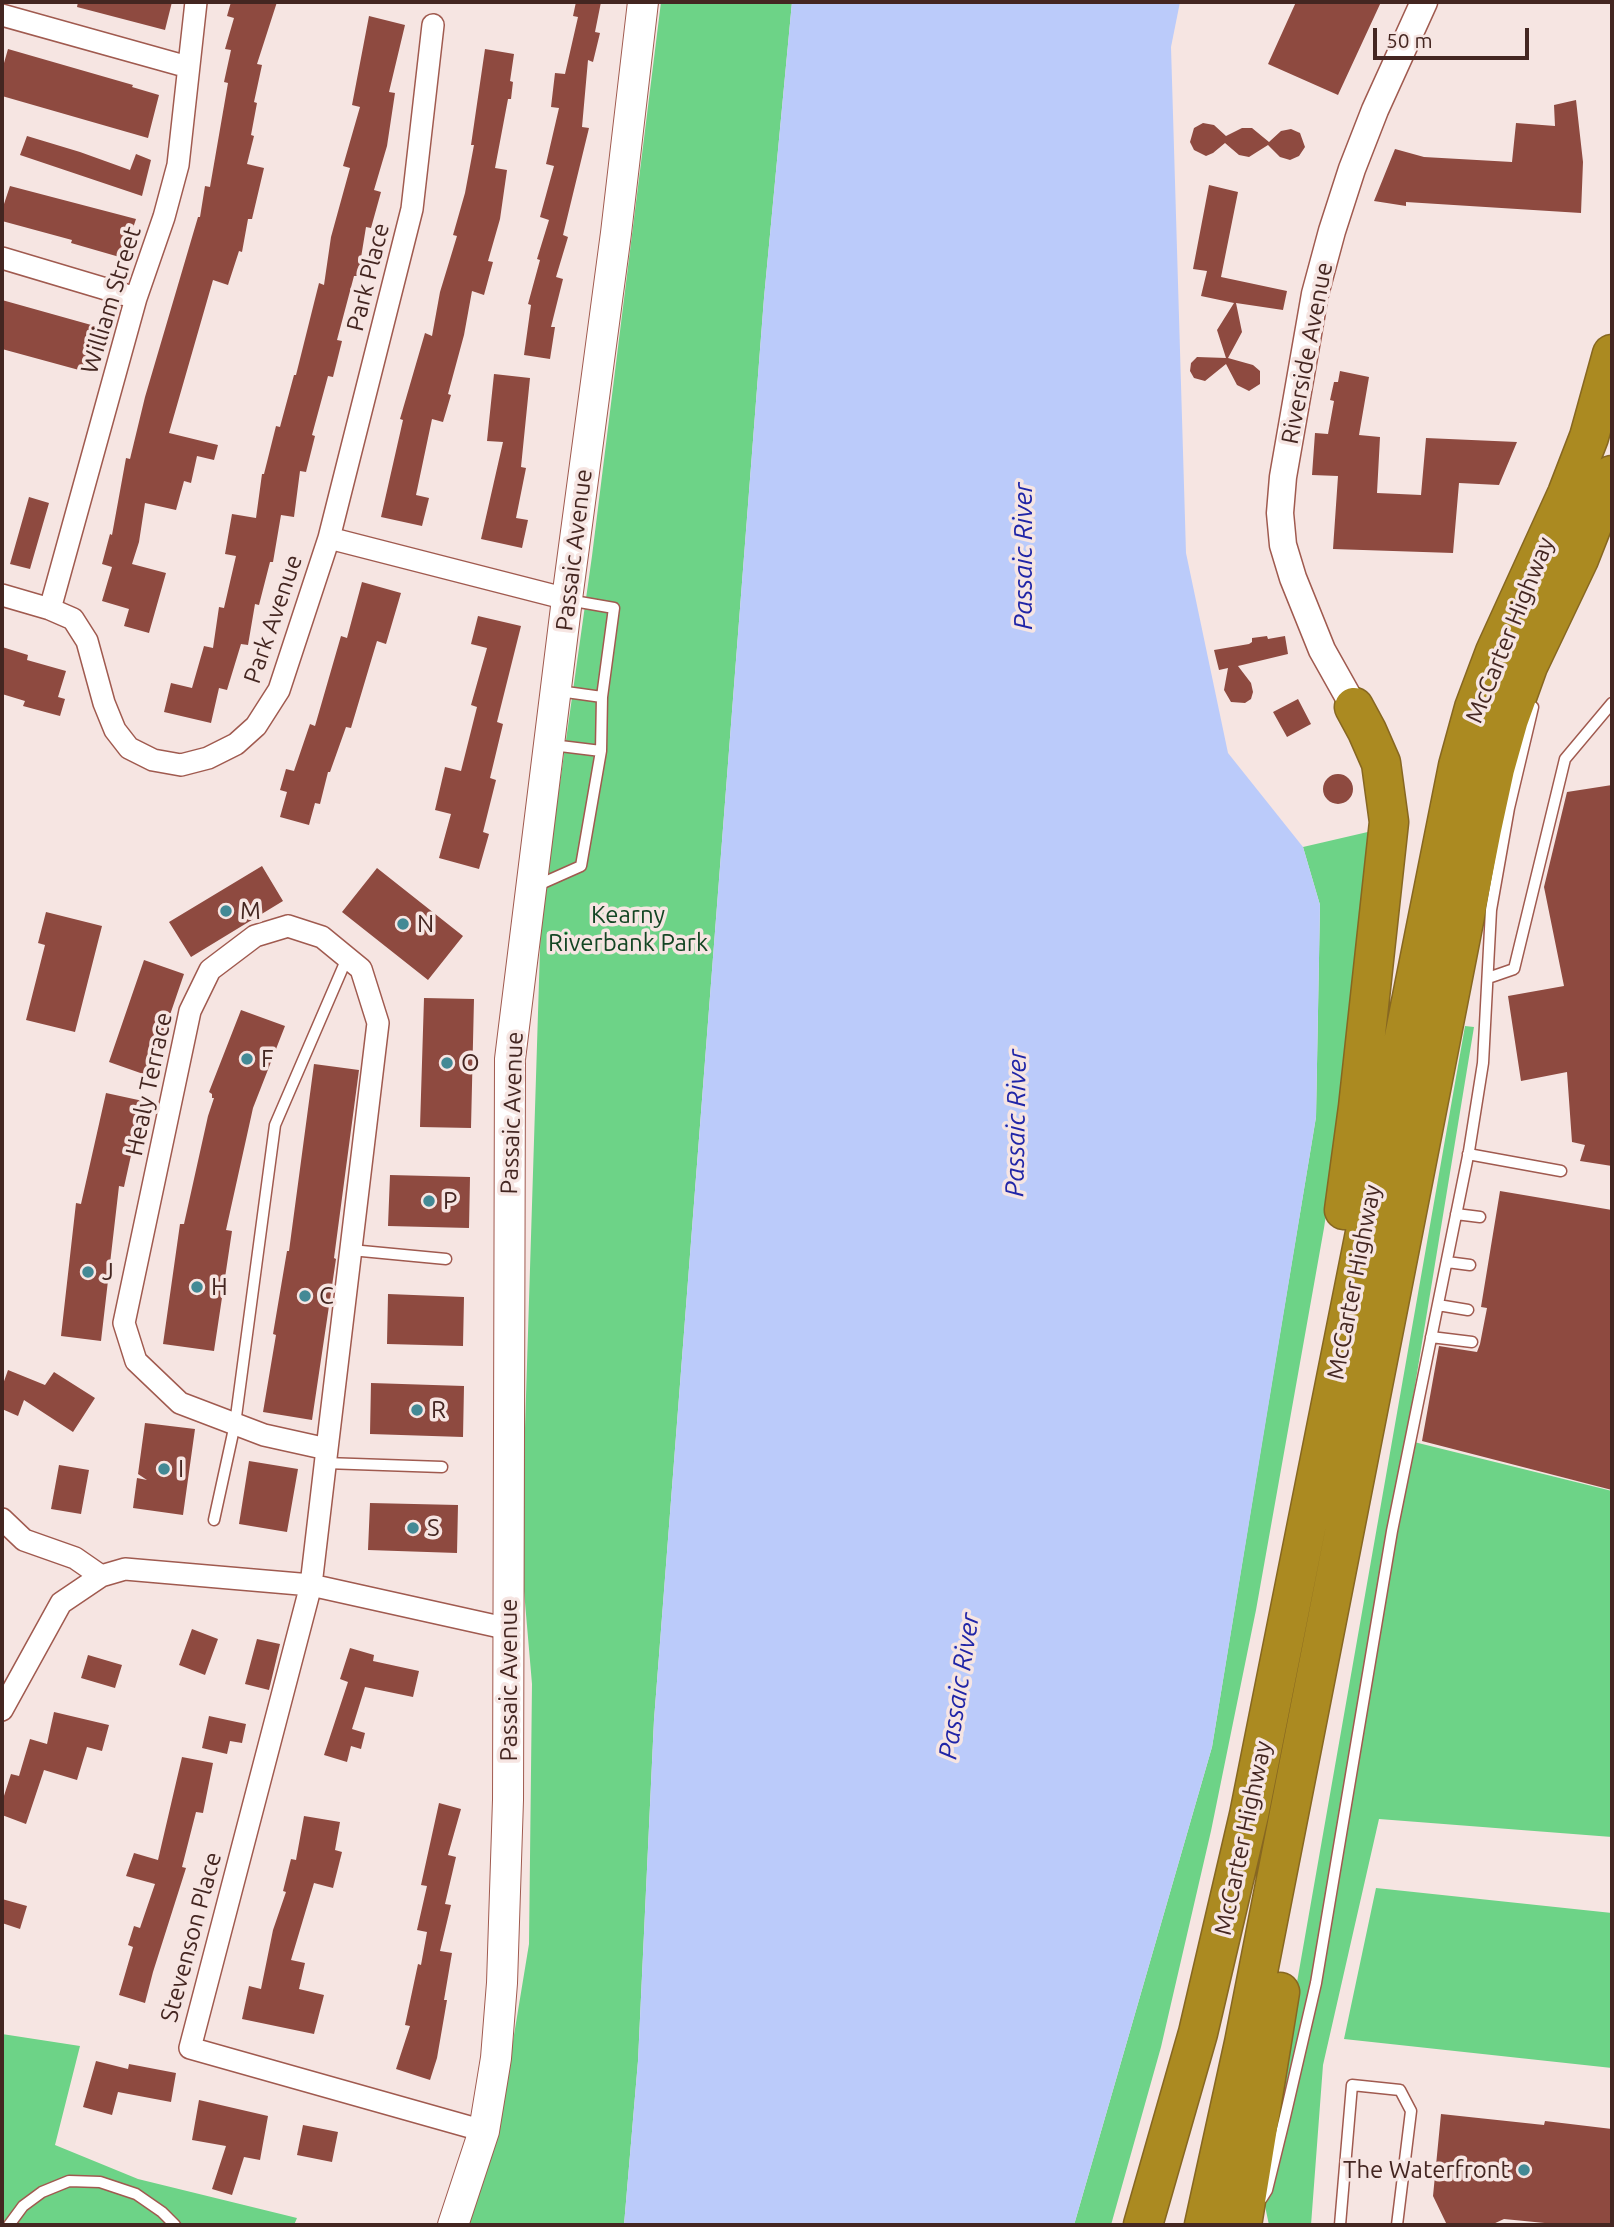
<!DOCTYPE html>
<style>
body{margin:0}
#map{position:relative;width:1614px;height:2227px;overflow:hidden;background:#f6e5e2;font-family:Ubuntu,sans-serif}
canvas{display:block}
.frame{position:absolute;inset:0;border:4px solid #442621;pointer-events:none}
.scale{position:absolute;left:1373px;top:28px;width:156px;height:32px;box-sizing:border-box;border:4px solid #442621;border-top:0;padding-left:9px;font-size:21px;line-height:24px;white-space:nowrap;color:#442621;-webkit-text-stroke:5px #f6e5e2;paint-order:stroke}
</style>
<div id="map">
<canvas width="1614" height="2227"></canvas>
<div class="frame"></div>
<div class="scale">50 m</div>
</div>
<script>
const c = document.querySelector('canvas').getContext('2d');
c.lineJoin = 'round';
function paint(path, color) { c.fillStyle = color; c.fill(path, 'evenodd'); }
const shape = rows => new Path2D(rows.map(r => 'M' + r).join(''));
function trace(path, color, width, dash) { c.strokeStyle = color; c.lineWidth = width; c.lineCap = dash ? 'butt' : 'round'; c.setLineDash(dash || []); c.stroke(path); }
function drawText(font, color, halo, rows, align = 'center') {
  c.font = font + ' Ubuntu,sans-serif'; c.lineWidth = 7; c.setLineDash([]); c.textBaseline = 'middle'; c.strokeStyle = halo; c.fillStyle = color; for (const [text, x, y, turn = 0] of rows) {
    c.save(); c.translate(x, y); c.rotate((+turn || 0) * Math.PI / 180); c.textAlign = isNaN(turn) ? turn : align; if (halo) c.strokeText(text, 0, 0); c.fillText(text, 0, 0); c.restore();
  }
}
paint(shape([
 [661,2,792,2,764,298,654,1720,638,2061,624,2225,468,2225,498,2132,529,1944,532,1684,521,1556,541,917,592,556],
 [1372,831,1358,999,1324,1228,1256,1610,1211,1831,1161,2047,1111,2225,1074,2225,1212,1747,1262,1442,1316,1117,1320,905,1303,847],
 [1465,1026,1474,1027,1406,1440,1612,1491,1612,1837,1379,1819,1323,2065,1311,2225,1269,2225,1261,2187],
 [1376,1888,1612,1913,1612,2068,1344,2039],
 [2,2034,80,2046,55,2145,138,2179,297,2218,294,2225,2,2225]
]), '#6dd387');
paint(shape([
 [792,2,1180,2,1171,47,1186,553,1228,753,1303,847,1320,905,1316,1117,1212,1747,1074,2225,624,2225,638,2061,654,1720,764,298]
]), '#bbcbfa');
paint(shape([
 [78,2,172,2,165,30,77,7],
 [231,2,277,2,257,64,262,65,254,102,257,103,251,135,254,136,247,164,264,168,252,219,248,219,242,252,239,251,228,285,213,280,169,433,218,445,214,460,197,456,191,483,184,481,176,510,145,503,139,542,132,564,166,573,149,633,124,626,129,609,102,601,112,567,102,564,110,534,112,535,126,458,130,459,145,397,198,217,200,217,205,186,210,187,228,83,224,82,231,50,225,49,234,18,227,16],
 [576,2,601,2,595,32,600,33,593,62,588,60,582,127,589,128,563,235,568,237,556,277,563,279,551,327,555,327,550,359,524,355,531,305,528,304,540,260,537,259,549,220,540,217,554,166,546,164,559,108,551,107,555,73,565,74,578,17,573,16],
 [1296,2,1381,2,1338,95,1268,64],
 [369,16,405,25,389,92,395,93,387,146,374,190,381,192,371,228,366,227,358,276,354,276,337,340,342,341,333,377,328,376,312,435,315,436,306,472,300,471,294,517,281,515,273,562,270,562,259,605,255,604,248,645,241,644,227,690,219,688,211,723,164,712,171,683,192,688,204,646,213,648,219,607,224,608,236,556,225,554,232,514,256,518,262,474,264,474,276,426,280,427,294,375,296,375,319,283,324,285,331,237,350,168,343,166,360,107,352,105],
 [8,49,133,85,132,87,159,95,148,138,2,96,2,70],
 [485,49,514,54,510,81,513,82,511,99,508,99,495,168,507,170,500,219,488,261,493,262,484,295,472,291,464,335,448,394,451,395,443,422,432,419,416,495,429,498,422,526,381,517,403,420,400,419,425,333,432,336,440,292,457,236,453,235,465,193,474,145,471,145],
 [1576,100,1583,162,1581,213,1406,202,1406,206,1374,201,1395,149,1424,157,1512,162,1516,123,1555,126,1554,105],
 [1203,123,1214,125,1226,136,1242,128,1252,128,1269,142,1281,131,1291,129,1300,133,1305,147,1299,156,1290,160,1280,157,1268,145,1249,157,1239,155,1225,143,1213,153,1206,156,1194,150,1190,142,1194,128],
 [27,136,80,152,130,170,136,154,151,160,142,196,20,155],
 [1209,185,1238,192,1221,277,1287,291,1283,310,1236,303,1242,332,1228,358,1253,365,1260,371,1260,384,1249,391,1237,385,1226,364,1205,381,1194,378,1190,371,1191,363,1197,357,1226,358,1217,330,1234,303,1201,296,1207,271,1193,269],
 [10,186,136,219,123,258,71,243,72,240,2,221,2,210],
 [2,300,102,328,90,373,2,349],
 [1340,371,1369,377,1359,435,1380,437,1377,493,1421,495,1426,438,1517,442,1499,485,1459,483,1453,553,1333,549,1338,476,1312,475,1315,433,1328,434,1334,401,1330,400,1334,382,1338,382],
 [494,374,530,378,521,467,526,468,516,518,528,520,522,548,481,539,503,442,487,441],
 [29,497,49,503,30,569,10,564],
 [362,582,401,593,386,644,377,641,351,728,346,727,330,772,328,772,320,804,315,803,309,825,280,817,287,792,280,790,286,769,294,771,310,724,315,726,341,636,347,638],
 [478,616,521,626,497,722,503,724,490,778,496,780,483,832,489,834,479,869,439,858,451,814,435,810,445,767,461,771,477,707,471,705,487,648,471,644],
 [1267,636,1268,639,1285,636,1288,654,1238,666,1251,683,1253,692,1251,699,1245,703,1231,702,1224,690,1228,668,1219,670,1214,650,1249,644,1252,642,1252,638],
 [2,647,28,655,27,660,66,671,58,697,65,699,60,716,23,706,25,701,2,694],
 [1298,699,1311,724,1287,737,1273,712],
 '1323 789a15 15 0 1 1 30 0a15 15 0 1 1-30 0Z',
 [1612,785,1612,1166,1580,1161,1585,1145,1572,1142,1567,1072,1521,1081,1508,996,1564,986,1544,887,1567,792],
 [262,866,283,901,191,957,169,922],
 [377,868,463,936,428,980,342,912],
 [46,912,102,926,75,1032,26,1020,45,945,38,943],
 [144,960,184,974,149,1076,109,1062],
 [424,998,474,999,471,1128,420,1127],
 [241,1010,285,1026,253,1108,226,1230,232,1231,214,1351,163,1344,180,1224,184,1224,208,1116,214,1098,212,1098,212,1094,209,1092],
 [314,1064,359,1070,334,1258,336,1259,312,1420,263,1412,276,1335,273,1334,287,1251,289,1251],
 [106,1093,143,1101,124,1187,119,1186,101,1341,61,1336,76,1203,81,1204],
 [390,1175,470,1177,469,1228,388,1226],
 [1500,1191,1612,1210,1612,1490,1422,1441,1439,1346,1477,1352,1480,1344,1487,1308,1481,1307],
 [388,1294,464,1297,463,1346,387,1344],
 [8,1370,45,1385,54,1372,95,1398,73,1432,24,1400,18,1416,2,1409,2,1387],
 [371,1383,464,1386,463,1437,370,1434],
 [145,1423,195,1429,183,1515,133,1508,137,1478,147,1480,138,1474],
 [249,1461,298,1469,287,1532,239,1524],
 [59,1465,89,1470,81,1514,51,1509],
 [370,1503,458,1505,457,1553,368,1550],
 [192,1629,218,1639,205,1675,179,1665],
 [257,1639,280,1644,269,1690,245,1684],
 [350,1648,374,1655,373,1661,419,1671,413,1697,365,1687,352,1729,365,1733,361,1749,351,1746,347,1762,324,1755,348,1682,340,1679],
 [88,1655,122,1665,115,1688,81,1678],
 [54,1712,109,1725,102,1751,87,1747,77,1780,44,1770,26,1824,2,1815,2,1802,11,1774,19,1776,30,1739,47,1744],
 [209,1716,246,1724,242,1743,230,1741,227,1754,202,1748],
 [182,1757,213,1763,203,1813,196,1812,182,1867,186,1868,153,1972,145,2003,119,1995,133,1947,128,1945,134,1926,140,1928,155,1884,126,1876,134,1853,158,1860],
 [439,1803,461,1809,448,1855,456,1857,445,1904,451,1905,440,1951,452,1953,444,2000,447,2000,437,2058,430,2080,396,2069,410,2026,405,2025,418,1964,421,1965,427,1932,417,1930,427,1886,421,1885],
 [304,1816,340,1822,335,1850,342,1852,333,1888,314,1883,291,1960,305,1963,299,1989,324,1995,314,2034,242,2019,249,1986,261,1989,273,1930,286,1892,283,1891,291,1859,296,1860],
 [2,1899,27,1906,20,1929,2,1923],
 [96,2061,128,2069,129,2064,176,2073,171,2102,118,2092,112,2115,83,2107],
 [199,2100,268,2116,260,2160,244,2157,232,2195,212,2189,226,2146,192,2140],
 [1441,2114,1544,2125,1545,2121,1612,2129,1612,2225,1565,2225,1504,2219,1491,2225,1447,2225,1433,2196],
 [303,2125,338,2132,332,2162,297,2155]
]), '#8e4a40');
const service = shape([
 [559,691,602,697,614,608,568,600],
 [601,751,602,697],
 [536,886,581,866,601,751,552,745],
 [1488,978,1514,969,1565,759,1612,703],
 [1468,1154,1561,1171],
 [1456,1214,1480,1217],
 [351,1250,446,1259],
 [1447,1262,1470,1265],
 [1438,1305,1468,1310],
 [1431,1337,1472,1342],
 [325,1463,442,1467],
 [214,1520,235,1424,275,1125,347,958],
 [1262,2198,1267,2190,1284,2121,1316,1983,1392,1531,1469,1151,1483,1063,1491,910,1509,808,1533,707],
 [9,2225,23,2206,42,2192,69,2181,100,2182,136,2194,162,2212,175,2225],
 [1340,2225,1352,2085,1400,2090,1411,2111,1397,2225]
]);
const minor = shape([
 [2,15,188,67],
 [2,258,136,298],
 [329,538,567,599],
 [2,595,50,609,73,619,87,641,104,703,115,730,129,748,153,760,181,765,208,758,236,744,256,726,279,690,329,538,412,209,433,25],
 [50,609,136,298,164,217,178,165,196,2],
 [288,926,322,937,361,969,378,1023,327,1449,264,1435,180,1403,136,1361,124,1323,190,1011,210,970,255,936,288,926],
 [327,1449,311,1585,190,2048,484,2131],
 [2,1519,24,1540,75,1558,101,1576],
 [2,1710,61,1603,101,1576,125,1569,311,1585,509,1629]
]);
const tertiary = shape([
 [1354,707,1322,650,1293,578,1283,545,1280,513,1283,477,1315,294,1332,231,1352,169,1375,110,1424,2]
]);
const secondary = shape([
 [453,2225,484,2131,496,2058,502,1983,508,1800,510,1059,567,599,616,233,643,2]
]);
const motorway = shape([
 [1344,1210,1358,1107,1389,822,1381,763,1367,731,1354,707],
 [1143,2225,1198,2033,1249,1815,1458,766,1474,708,1495,652,1567,494,1589,437,1612,354],
 [1204,2225,1244,2043,1482,829,1495,769,1509,719,1528,666,1579,559,1612,475],
 [1242,2225,1280,1992]
]);
trace(service, '#a05a4f', 13);
trace(minor, '#a05a4f', 24);
trace(tertiary, '#a05a4f', 29);
trace(secondary, '#a05a4f', 32);
trace(motorway, '#876721', 41);
trace(service, '#fff', 10);
trace(minor, '#fff', 21);
trace(tertiary, '#fff', 26);
trace(secondary, '#fff', 30);
trace(motorway, '#ab8a21', 38);
for (const [x, y, r, color] of [
 [226,911,7,"#438995"],
 [403,924,7,"#438995"],
 [247,1059,7,"#438995"],
 [447,1063,7,"#438995"],
 [429,1201,7,"#438995"],
 [88,1272,7,"#438995"],
 [197,1287,7,"#438995"],
 [305,1296,7,"#438995"],
 [417,1410,7,"#438995"],
 [164,1469,7,"#438995"],
 [413,1528,7,"#438995"],
 [1524,2170,7,"#438995"]
]) { const dot = new Path2D(); dot.arc(x, y, r, 0, 2 * Math.PI); c.fillStyle = color; c.fill(dot); trace(dot, '#f6e5e2', 2.5); }
drawText('24px', '#442621', '#f6e5e2', [
 ["Park Place",368,277,-76],
 ["William Street",111,300,-73],
 ["Riverside Avenue",1307,353,-79],
 ["Passaic Avenue",574,550,-83],
 ["Park Avenue",273,619,-71],
 ["McCarter Highway",1510,630,-68],
 ["Healy Terrace",149,1084,-78],
 ["Passaic Avenue",512,1113,-88],
 ["McCarter Highway",1354,1282,-79],
 ["Passaic Avenue",509,1680,-90],
 ["McCarter Highway",1243,1838,-78],
 ["Stevenson Place",191,1937,-75]
]);
drawText('24px', '#442621', '#f6e5e2', [
 ["M",240,911],
 ["N",417,924],
 ["F",261,1059],
 ["O",461,1063],
 ["P",443,1201],
 ["J",102,1272],
 ["H",211,1287],
 ["C",319,1296],
 ["R",431,1410],
 ["I",178,1469],
 ["S",427,1528],
 ["The Waterfront",1510,2170,"right"]
], 'left');
drawText('24px', '#134523', '#f6e5e2', [
 ["Kearny",628,915],
 ["Riverbank Park",628,943]
]);
drawText('italic 26px', '#2025a7', '#f6e5e2', [
 ["Passaic River",1023,556,-90],
 ["Passaic River",1016,1123,-89],
 ["Passaic River",959,1686,-81]
]);
</script>
